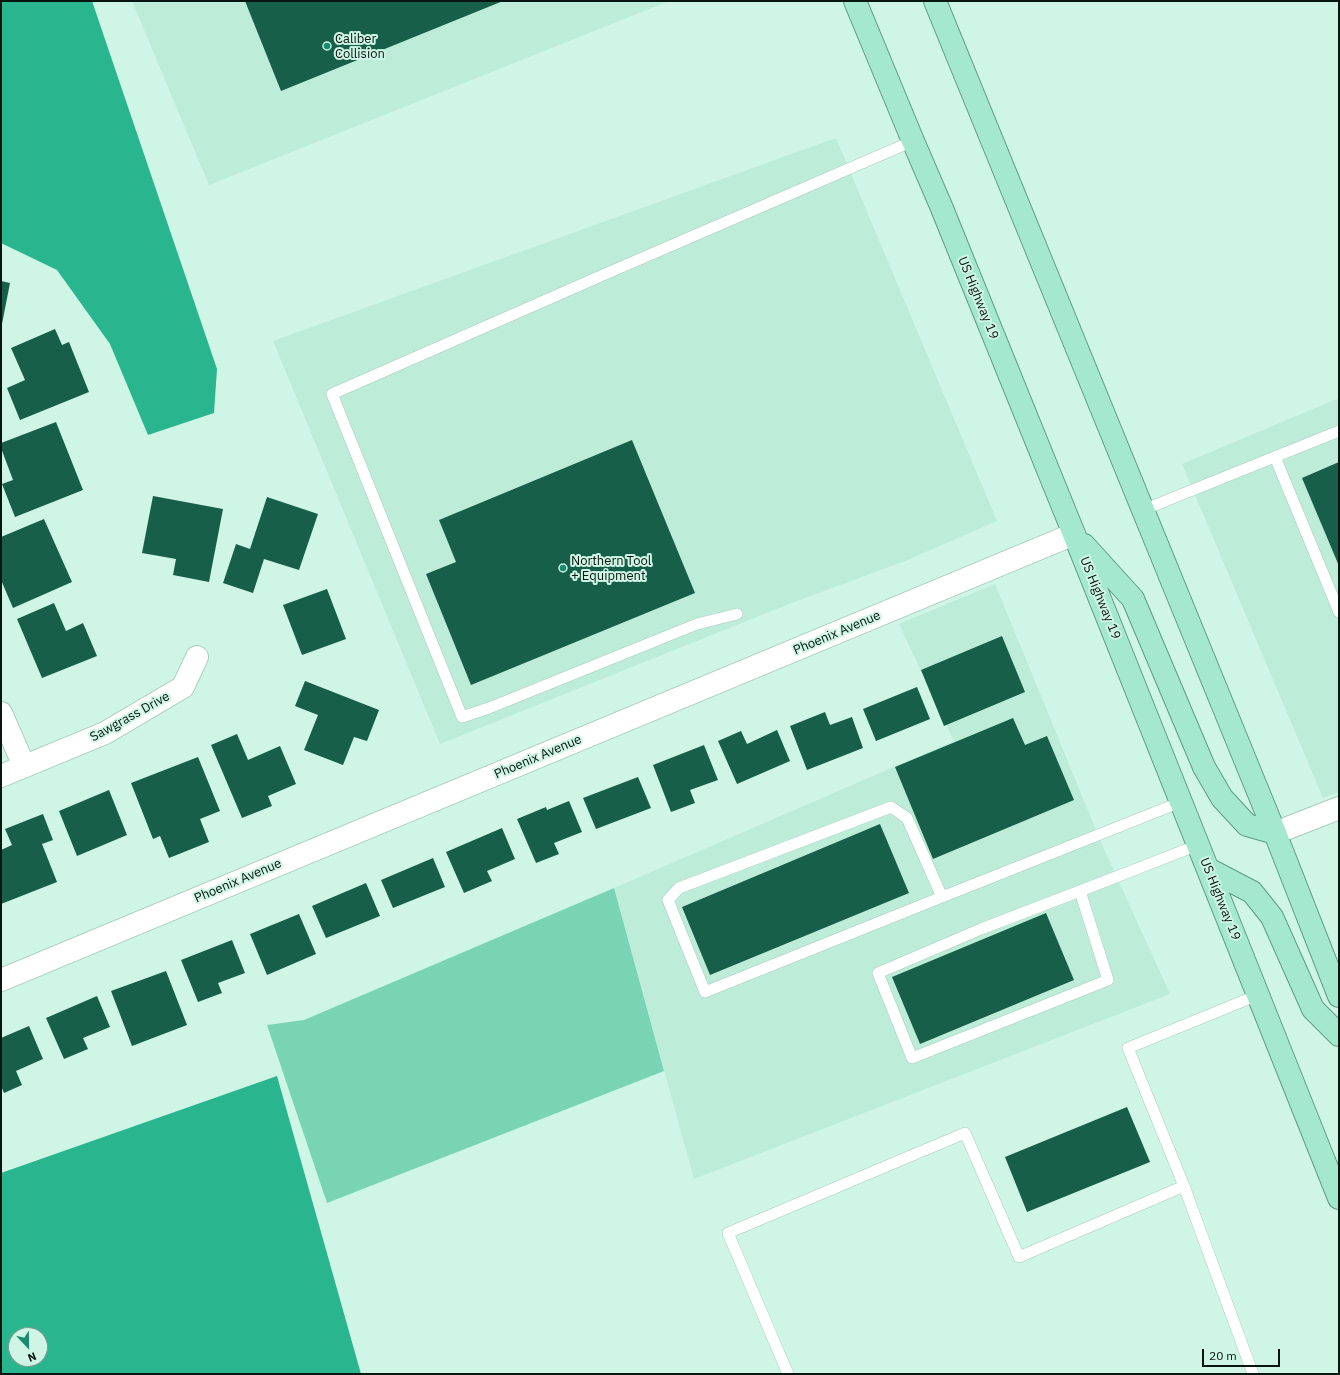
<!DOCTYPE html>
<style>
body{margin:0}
#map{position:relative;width:1340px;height:1375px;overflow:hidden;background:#cff5e6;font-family:"IBM Plex Sans",sans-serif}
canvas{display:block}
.frame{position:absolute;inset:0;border:2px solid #081611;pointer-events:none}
.north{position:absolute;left:8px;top:1327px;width:40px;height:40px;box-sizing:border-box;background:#cff5e6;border:1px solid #7f9c91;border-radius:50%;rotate:158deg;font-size:11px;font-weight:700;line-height:16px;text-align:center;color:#081611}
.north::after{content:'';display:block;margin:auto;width:14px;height:18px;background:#198b6c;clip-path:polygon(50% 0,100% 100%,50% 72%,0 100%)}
.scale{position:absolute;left:1202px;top:1349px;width:78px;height:18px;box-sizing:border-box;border:2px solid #081611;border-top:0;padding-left:5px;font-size:12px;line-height:14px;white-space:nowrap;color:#081611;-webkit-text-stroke:3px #cff5e6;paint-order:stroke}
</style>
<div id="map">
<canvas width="1340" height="1375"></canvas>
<div class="frame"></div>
<div class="north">N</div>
<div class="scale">20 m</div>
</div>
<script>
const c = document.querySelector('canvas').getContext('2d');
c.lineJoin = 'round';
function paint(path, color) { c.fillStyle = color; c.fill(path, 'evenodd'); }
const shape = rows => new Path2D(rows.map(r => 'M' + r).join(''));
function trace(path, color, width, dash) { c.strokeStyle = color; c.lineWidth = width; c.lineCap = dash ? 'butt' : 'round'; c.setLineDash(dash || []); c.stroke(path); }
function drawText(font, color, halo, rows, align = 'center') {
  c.font = font + ' "IBM Plex Sans",sans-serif'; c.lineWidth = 4; c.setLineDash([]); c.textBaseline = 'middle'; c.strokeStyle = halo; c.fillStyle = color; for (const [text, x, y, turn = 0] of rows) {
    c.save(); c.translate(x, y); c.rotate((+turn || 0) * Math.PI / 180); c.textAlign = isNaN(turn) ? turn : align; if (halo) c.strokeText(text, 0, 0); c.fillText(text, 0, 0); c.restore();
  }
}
paint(shape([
 [132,1,669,1,209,185],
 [836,138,997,521,905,561,789,604,440,744,273,341],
 [1339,398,1339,792,1323,798,1182,464],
 [995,584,1103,847,1170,994,694,1179,614,888,954,741,899,624]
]), '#bdecd9');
paint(shape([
 [614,888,664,1071,327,1203,267,1025,304,1020]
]), '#78d4b3');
paint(shape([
 [1,1,92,1,217,369,214,413,148,435,110,344,57,270,1,243],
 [277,1076,361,1374,1,1374,1,1173],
 [16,1335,40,1335,40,1359,16,1359]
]), '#29b58d');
paint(shape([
 [245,1,503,1,281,91],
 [1,281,10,283,2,324,1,324],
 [55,329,62,345,69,342,89,392,20,420,7,388,25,380,11,348],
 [56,422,83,490,15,517,2,484,13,480,1,448,1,443],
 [632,440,695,593,471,685,426,574,456,562,439,520],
 [1339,462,1339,566,1302,478],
 [153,496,223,509,209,582,173,575,176,559,142,553],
 [267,497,318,514,299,570,264,559,253,593,223,583,236,544,250,549],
 [44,519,72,582,13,608,1,580,1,537],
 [327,589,346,639,302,655,283,605],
 [54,603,66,631,83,623,97,656,42,678,17,619],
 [1002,636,1025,692,944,726,921,670],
 [305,681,379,710,367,741,354,737,343,765,304,750,318,715,295,706],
 [917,687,930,719,876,741,863,709],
 [825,712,830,725,852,717,863,748,807,770,790,726],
 [1013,718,1025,745,1047,736,1074,800,933,859,895,767],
 [777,730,790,761,737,784,718,741,741,731,747,744],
 [237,734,248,760,280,746,296,784,268,796,272,806,242,818,211,745],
 [704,745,718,780,690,790,695,803,671,812,653,765],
 [198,757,220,811,200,819,209,842,169,858,160,836,153,839,131,783],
 [638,777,651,808,596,829,583,798],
 [109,790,127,835,77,856,59,811],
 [569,801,582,832,554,843,559,854,536,863,517,819,546,807,547,810],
 [43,814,53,840,42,844,57,882,1,904,1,850,12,845,5,829],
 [880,824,909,893,710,975,682,907],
 [502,828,515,859,487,871,492,881,464,893,446,852],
 [433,858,445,887,393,908,381,880],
 [366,883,380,916,326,938,312,906],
 [1046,913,1074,980,920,1044,892,977],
 [299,914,316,954,267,975,250,934],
 [232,940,245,973,218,983,222,993,198,1002,181,960],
 [166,971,187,1025,132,1046,111,991],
 [97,996,110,1027,83,1038,88,1049,64,1059,46,1018],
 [29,1026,43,1059,16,1071,22,1085,4,1093,1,1086,1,1038],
 [1127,1107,1150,1162,1027,1212,1005,1157]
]), '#185f4a');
const service = shape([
 [1275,457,1339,612],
 [1143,510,1339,431],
 [737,614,697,624,489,708,462,717,332,394,603,275,913,141],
 [1080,891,1108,980,912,1058,878,973,981,929,1080,891,1198,845],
 [942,897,907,818,891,807,679,888,668,900,705,992,942,897,1181,802],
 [1184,1186,1253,1374],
 [788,1374,728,1233,965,1133,1019,1257,1184,1186,1128,1048,1258,995]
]);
const minor = shape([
 [1,713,24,766],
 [1,776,105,733,183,687,197,657],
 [1,980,1074,534]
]);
const tertiary = shape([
 [1275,833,1339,808]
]);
const trunk = shape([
 [855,1,913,141,941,206,1074,534,1339,1198],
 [935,1,1275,833,1339,996],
 [1084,545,1133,599,1204,767,1222,798,1247,825,1275,833],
 [1208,869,1252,892,1272,917,1313,1009,1339,1035]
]);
trace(service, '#a7ccbd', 12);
trace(minor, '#a7ccbd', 24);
trace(tertiary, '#a7ccbd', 24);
trace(trunk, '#5f9b85', 24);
trace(service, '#fff', 11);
trace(minor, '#fff', 22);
trace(tertiary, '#fff', 22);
trace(trunk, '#a4e8d0', 22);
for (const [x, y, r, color] of [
 [327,46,4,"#198b6c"],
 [563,568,4,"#198b6c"]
]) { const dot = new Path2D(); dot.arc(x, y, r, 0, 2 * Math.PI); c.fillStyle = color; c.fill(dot); trace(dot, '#cff5e6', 1.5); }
drawText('13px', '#081611', '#cff5e6', [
 ["Caliber",335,39],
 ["Collision",335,54],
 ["Northern Tool",571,561],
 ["+ Equipment",571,576]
], 'left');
drawText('13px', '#081611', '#cff5e6', [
 ["US Highway 19",978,298,68],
 ["US Highway 19",1100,598,68],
 ["Phoenix Avenue",837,633,-23],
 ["Sawgrass Drive",130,717,-29],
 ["Phoenix Avenue",538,757,-23],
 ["Phoenix Avenue",238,881,-23],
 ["US Highway 19",1220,899,68]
]);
</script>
